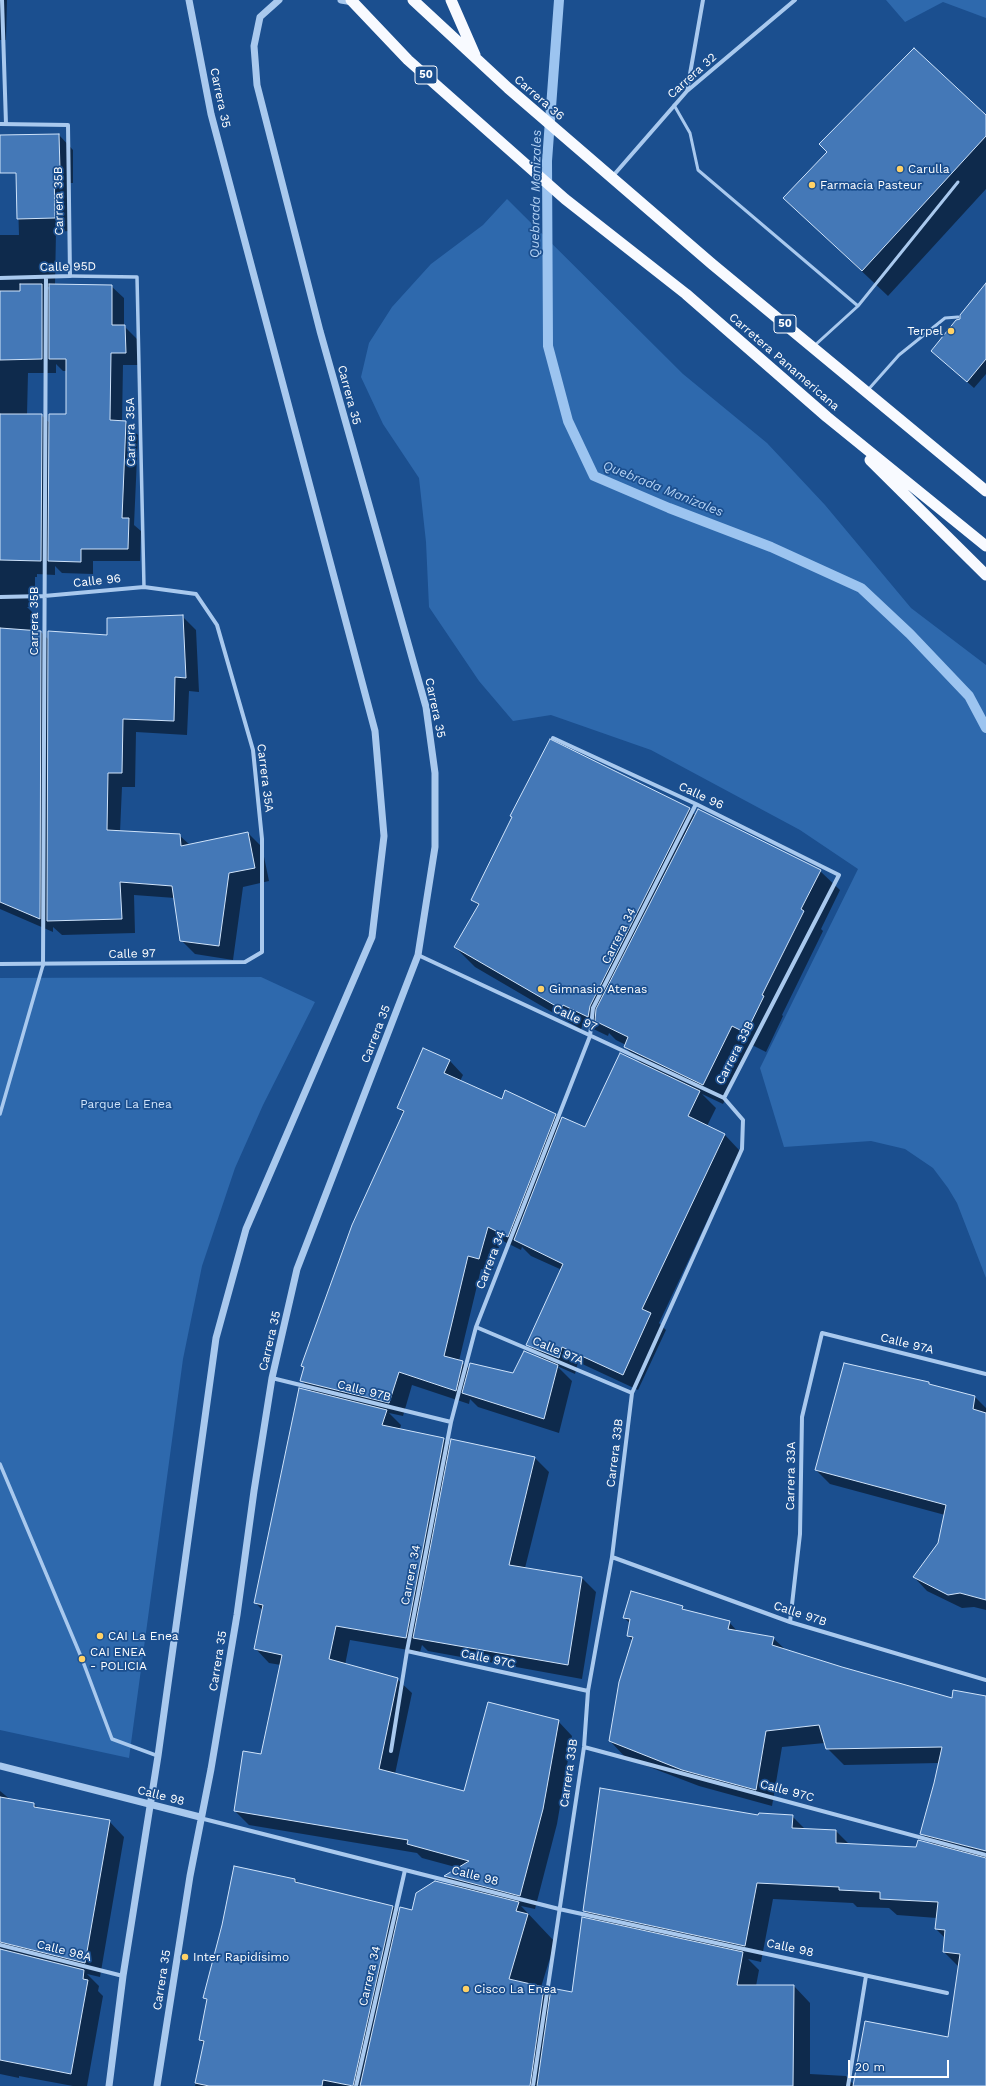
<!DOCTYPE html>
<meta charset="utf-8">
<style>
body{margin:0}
#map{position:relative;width:986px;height:2086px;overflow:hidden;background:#1b4f8f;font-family:"Work Sans",sans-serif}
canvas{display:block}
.scale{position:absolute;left:848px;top:2060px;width:101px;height:18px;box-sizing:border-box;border:2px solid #fff;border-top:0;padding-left:5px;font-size:12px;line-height:14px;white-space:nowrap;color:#fff;-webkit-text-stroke:3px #1b4f8f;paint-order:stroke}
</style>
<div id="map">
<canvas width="986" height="2086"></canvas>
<div class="scale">20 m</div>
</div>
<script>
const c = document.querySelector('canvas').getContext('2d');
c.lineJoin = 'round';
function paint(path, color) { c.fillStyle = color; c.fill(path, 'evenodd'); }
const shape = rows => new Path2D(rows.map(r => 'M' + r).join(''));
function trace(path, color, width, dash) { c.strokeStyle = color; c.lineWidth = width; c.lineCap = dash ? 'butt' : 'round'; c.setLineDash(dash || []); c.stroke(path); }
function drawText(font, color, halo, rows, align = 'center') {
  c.font = font + ' "Work Sans",sans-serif'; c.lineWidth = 3.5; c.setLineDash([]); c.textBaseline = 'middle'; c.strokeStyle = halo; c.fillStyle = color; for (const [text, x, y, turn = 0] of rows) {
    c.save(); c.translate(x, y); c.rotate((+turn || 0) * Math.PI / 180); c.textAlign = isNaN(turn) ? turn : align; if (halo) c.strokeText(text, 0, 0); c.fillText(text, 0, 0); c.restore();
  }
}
paint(shape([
 [886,0,986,0,986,18,943,2,905,22],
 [507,199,683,374,767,443,825,505,911,608,986,665,986,1278,957,1203,948,1188,933,1168,905,1149,871,1141,784,1147,760,1068,858,869,800,830,651,750,551,715,513,721,479,681,429,607,426,542,419,478,383,424,361,377,369,343,392,307,431,264,483,225],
 [261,977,315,1002,263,1105,235,1168,202,1266,183,1359,129,1758,0,1730,0,978]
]), '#2e69ad');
paint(shape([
 [0,0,7,0,6,40,0,40],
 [986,116,986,189,888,296,784,198],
 [59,135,73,150,73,183,68,183,69,231,56,232,55,285,111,286,124,298,124,326,137,339,138,365,123,365,122,422,125,422,138,435,134,525,141,531,140,561,93,561,93,574,62,573,55,566,55,575,37,574,37,577,35,577,35,607,27,607,35,615,36,632,41,632,49,640,108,636,182,616,196,630,199,692,189,691,187,735,136,732,135,787,122,787,120,832,179,835,190,845,248,833,262,847,269,881,243,887,233,960,195,954,181,940,175,898,134,895,135,933,62,935,53,927,53,932,0,909,0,235,19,235,16,136],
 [46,287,50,287,50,291],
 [56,364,63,371,67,371,67,415,50,423,41,415,27,415,28,373,56,373],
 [986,284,986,374,974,388,932,351,962,319],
 [689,809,695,815,820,871,840,890,821,929,823,931,782,1015,783,1016,766,1052,752,1045,723,1104,702,1094,716,1108,707,1126,725,1135,740,1151,659,1323,666,1330,638,1390,578,1362,575,1374,557,1366,572,1381,559,1433,478,1407,470,1399,469,1404,412,1385,403,1416,389,1413,401,1425,400,1429,444,1439,451,1446,535,1458,549,1472,525,1568,582,1578,596,1592,582,1679,428,1651,422,1645,420,1652,350,1640,345,1665,397,1679,412,1693,395,1774,465,1792,558,1721,572,1736,557,1824,535,1909,521,1906,555,1942,541,1987,551,1995,573,1993,595,1921,584,1910,759,1816,792,1816,806,1830,836,1831,850,1845,917,1848,933,1845,921,1833,939,1763,844,1765,827,1748,825,1743,782,1747,772,1806,699,1786,626,1758,610,1741,633,1641,628,1636,630,1623,624,1618,682,1607,686,1611,729,1622,738,1632,773,1638,787,1651,952,1699,986,1697,986,2086,195,2086,204,2044,200,2040,207,2001,204,1997,295,1879,300,1885,393,1906,400,1913,412,1911,456,1888,445,1876,459,1868,422,1858,417,1853,249,1825,235,1811,262,1755,281,1665,269,1663,255,1648,262,1610,255,1602,313,1393,302,1381,304,1368,302,1366,404,1114,398,1107,424,1049,450,1061,463,1075,460,1081,502,1100,555,1114,562,1121,585,1128,642,1064,625,1047,626,1045,616,1040,609,1033,608,1036,583,1024,581,1029,475,967,455,947,479,906,473,900],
 [501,1240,521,1250,522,1247,531,1256,562,1270,528,1344,544,1361,514,1375,470,1369,459,1361,481,1269,492,1272],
 [773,1899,853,1903,857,1907,889,1908,897,1915,937,1918,936,1929,945,1938,944,1952,959,1967,949,2038,856,2076,853,2084,846,2076,810,2074,810,2003,794,1986,756,1986,759,1970,748,1959,761,1962],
 [929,1383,932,1386,975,1397,986,1408,986,1610,974,1607,962,1608,927,1591,914,1577,939,1543,945,1515,830,1484,816,1470],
 [0,1791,11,1800,34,1804,40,1810,109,1821,124,1837,100,1977,87,1974,99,1986,98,1991,103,1996,87,2086,73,2086,19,2076,19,2078,0,2074]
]), '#0007');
trace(shape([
 [559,0,547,161,548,346,568,421,594,476,669,508,771,547,861,588,910,634,969,696,986,728]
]), '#9cc4f0', 10);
const building = shape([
 [914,48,986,115,986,136,862,271,783,198,827,152,819,144,914,48],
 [59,134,60,170,54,170,55,218,17,219,16,173,0,173,0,135,59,134],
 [986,283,986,359,967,382,931,351,956,320,960,319,960,315,986,283],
 [20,284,42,284,42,359,0,360,0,291,20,291,20,284],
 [49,284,112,285,112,325,125,325,126,353,111,353,110,420,126,421,122,518,129,518,128,549,81,549,81,562,48,561,49,414,66,414,66,359,49,359,49,284],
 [0,414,42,414,41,561,0,560,0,414],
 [183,615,186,678,175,677,174,721,123,719,122,773,108,773,107,830,180,834,181,846,248,832,255,868,229,873,219,946,180,941,172,886,120,882,122,919,47,921,48,631,107,635,107,618,183,615],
 [0,628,41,631,40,919,0,902,0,628],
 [550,739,690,808,590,1006,588,1017,563,1005,561,1009,454,947,479,904,471,900,512,817,510,816,550,739],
 [698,809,821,870,801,909,804,911,762,995,764,996,746,1033,732,1026,703,1085,624,1047,628,1037,595,1021,596,1009,698,809],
 [423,1048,450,1060,444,1073,502,1099,505,1090,556,1114,508,1237,488,1227,479,1259,468,1256,444,1356,463,1361,456,1391,399,1372,389,1403,300,1381,304,1367,301,1366,352,1225,404,1111,397,1108,423,1048],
 [620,1053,700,1091,688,1116,725,1134,642,1309,651,1313,623,1375,562,1347,559,1358,526,1345,563,1264,514,1240,562,1117,585,1127,620,1053],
 [524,1351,558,1365,544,1419,462,1393,470,1363,513,1373,524,1351],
 [844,1363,929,1382,929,1384,975,1396,973,1409,986,1413,986,1600,960,1593,948,1595,913,1577,938,1543,946,1505,815,1470,844,1363],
 [299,1388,387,1410,382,1425,444,1438,406,1638,336,1626,329,1659,398,1678,379,1769,464,1791,488,1702,559,1720,543,1809,520,1896,444,1876,469,1861,407,1844,408,1840,234,1811,243,1751,261,1754,282,1655,254,1649,263,1605,254,1603,299,1388],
 [451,1439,535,1457,509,1565,582,1577,568,1665,413,1638,451,1439],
 [631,1591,683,1606,682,1609,730,1621,728,1629,774,1637,772,1645,842,1667,952,1698,953,1690,986,1696,986,1851,920,1834,934,1783,942,1747,826,1749,819,1725,766,1731,756,1790,682,1770,609,1741,619,1682,633,1637,627,1636,630,1619,623,1618,631,1591],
 [600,1788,758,1815,759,1813,793,1815,792,1828,836,1830,836,1843,916,1847,918,1840,986,1858,986,2086,853,2086,865,2021,948,2037,960,1954,943,1952,945,1930,935,1929,938,1902,880,1899,880,1892,839,1890,839,1887,757,1883,745,1946,583,1911,600,1788],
 [0,1797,34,1803,34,1807,110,1820,85,1963,0,1942,0,1797],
 [234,1866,295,1879,295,1882,393,1906,353,2086,323,2080,322,2086,209,2086,195,2083,204,2041,199,2040,207,1999,203,1998,222,1925,234,1866],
 [435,1881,519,1902,516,1911,528,1914,509,1979,544,1987,530,2086,360,2086,400,1907,412,1910,416,1893,435,1881],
 [582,1917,743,1952,737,1985,794,1985,793,2086,537,2086,551,1988,572,1992,582,1917],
 [0,1949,84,1970,83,1979,88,1980,71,2074,0,2060,0,1949]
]);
paint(building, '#4478b7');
trace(building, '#cfe3fa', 1);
trace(shape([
 [674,105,690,133,698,170,858,306,814,346],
 [858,306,958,182],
 [867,391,899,355,945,318,958,317]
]), '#a9c9ee', 3);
trace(shape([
 [70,276,137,277,144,587],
 [0,1114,43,965],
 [0,1464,82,1659,112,1739,158,1756]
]), '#a9c9ee', 3.5);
trace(shape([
 [2,0,6,124],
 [687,91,703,0],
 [0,124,68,125,70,276,0,278],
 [612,177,687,91,795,0],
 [0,597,44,596,144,587,196,594,217,625,253,750,262,839,262,952,245,962,0,964],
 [418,955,724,1098],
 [43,965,46,277],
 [476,1327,632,1393],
 [272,1378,451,1422],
 [612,1557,790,1622,986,1680],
 [790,1622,800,1534,802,1417,822,1333,986,1374],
 [407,1651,588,1691],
 [584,1747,986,1855],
 [391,1751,407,1651,451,1422,476,1327,590,1036,593,1008,696,804],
 [200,1818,559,1909,947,1993],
 [0,1945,123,1976],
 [356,2086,405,1870],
 [533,2086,584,1747,588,1691,612,1557,632,1393,742,1149,743,1120,724,1098,839,875,696,804,553,738],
 [848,2086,866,1976]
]), '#a9c9ee', 4);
trace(shape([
 [341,0,353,2],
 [0,1766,200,1817],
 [109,2086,123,1976,158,1756,216,1338,246,1229,372,937,384,836,375,731,211,114,189,0],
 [157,2086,190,1876,211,1769,237,1615,254,1491,272,1378,297,1269,418,955,435,847,435,773,426,707,320,331,257,85,254,46,260,17,279,0]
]), '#a9c9ee', 7);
trace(shape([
 [351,0,408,60,565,199,686,294,827,417,986,546],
 [413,0,508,88,712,264,986,491],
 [451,0,475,55],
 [870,460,986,575]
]), '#f8faff', 11);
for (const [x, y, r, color] of [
 [900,169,4,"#ffd166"],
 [812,185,4,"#ffd166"],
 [951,331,4,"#ffd166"],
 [541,989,4,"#ffd166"],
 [100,1636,4,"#ffd166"],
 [82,1659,4,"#ffd166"],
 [185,1957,4,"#ffd166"],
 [466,1989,4,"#ffd166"]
]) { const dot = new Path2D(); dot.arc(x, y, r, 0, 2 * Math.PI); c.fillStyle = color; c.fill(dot); trace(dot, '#1b4f8f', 1.5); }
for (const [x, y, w] of [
 [426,75,22],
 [785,324,22]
]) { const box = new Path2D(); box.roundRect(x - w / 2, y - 9, w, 18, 3); c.fillStyle = '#1b4f8f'; c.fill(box); trace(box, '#fff', 1); }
drawText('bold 11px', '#fff', null, [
 ["50",426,75],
 ["50",785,324]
]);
drawText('12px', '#fff', '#1b4f8f', [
 ["Carrera 32",692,76,-42],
 ["Carrera 35",220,98,78],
 ["Carrera 36",539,98,41],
 ["Carrera 35B",59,201,-91],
 ["Calle 95D",68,267,-1],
 ["Carretera Panamericana",784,362,41],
 ["Carrera 35",349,395,75],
 ["Carrera 35A",131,432,-91],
 ["Calle 96",97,581,-6],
 ["Carrera 35B",34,621,-90],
 ["Carrera 35",435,708,78],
 ["Carrera 35A",265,778,83],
 ["Calle 96",701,796,25],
 ["Carrera 34",619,936,-63],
 ["Calle 97",132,954,-1],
 ["Calle 97",575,1018,25],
 ["Carrera 35",376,1034,-69],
 ["Carrera 33B",735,1053,-63],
 ["Carrera 34",491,1260,-69],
 ["Carrera 35",270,1341,-77],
 ["Calle 97A",907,1344,14],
 ["Calle 97A",558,1351,23],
 ["Calle 97B",364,1391,14],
 ["Carrera 33B",615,1453,-83],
 ["Carrera 33A",791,1476,-89],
 ["Carrera 34",411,1575,-79],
 ["Calle 97B",800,1614,18],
 ["Calle 97C",488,1659,12],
 ["Carrera 35",218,1661,-81],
 ["Carrera 33B",569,1773,-82],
 ["Calle 97C",787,1791,15],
 ["Calle 98",161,1796,14],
 ["Calle 98",475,1876,14],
 ["Calle 98",790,1948,12],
 ["Calle 98A",64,1951,14],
 ["Carrera 34",370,1976,-77],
 ["Carrera 35",162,1980,-81]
]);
drawText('12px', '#fff', '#1b4f8f', [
 ["Carulla",908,169],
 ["Farmacia Pasteur",820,185],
 ["Terpel",943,331,"right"],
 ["Gimnasio Atenas",549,989],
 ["CAI La Enea",108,1636],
 ["CAI ENEA",90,1652],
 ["- POLICIA",90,1666],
 ["Inter Rapidísimo",193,1957],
 ["Cisco La Enea",474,1989]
], 'left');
drawText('12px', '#cfe3fa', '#1b4f8f', [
 ["Parque La Enea",126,1104]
]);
drawText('italic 13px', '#b5d3f5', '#1b4f8f', [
 ["Quebrada Manizales",536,194,-89],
 ["Quebrada Manizales",663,489,22]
]);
</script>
